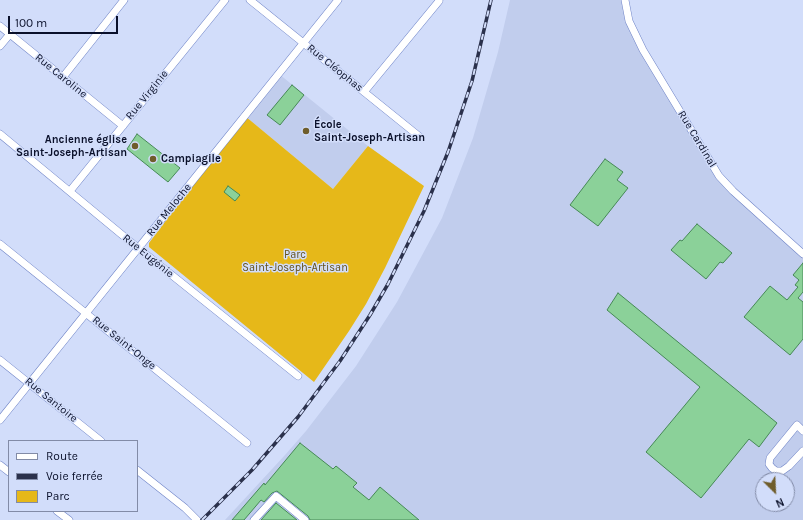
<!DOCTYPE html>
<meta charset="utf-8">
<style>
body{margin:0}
#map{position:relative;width:803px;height:520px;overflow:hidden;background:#d2ddfa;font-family:Karla,sans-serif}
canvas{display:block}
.legend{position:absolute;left:8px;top:440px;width:130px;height:72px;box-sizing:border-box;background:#d2ddfa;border:1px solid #828ba7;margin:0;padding:5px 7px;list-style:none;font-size:12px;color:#0a102a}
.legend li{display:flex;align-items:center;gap:8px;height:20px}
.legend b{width:20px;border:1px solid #828ba7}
.north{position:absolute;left:755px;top:472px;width:40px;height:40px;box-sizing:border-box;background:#d2ddfa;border:1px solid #828ba7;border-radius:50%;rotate:156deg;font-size:11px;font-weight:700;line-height:16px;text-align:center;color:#0a102a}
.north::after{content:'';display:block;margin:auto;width:14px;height:18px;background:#6f5d2b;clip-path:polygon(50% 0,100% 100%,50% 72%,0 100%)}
.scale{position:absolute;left:8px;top:16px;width:110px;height:18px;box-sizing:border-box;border:2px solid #0a102a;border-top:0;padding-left:5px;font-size:12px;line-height:14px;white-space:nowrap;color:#0a102a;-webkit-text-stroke:3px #d2ddfa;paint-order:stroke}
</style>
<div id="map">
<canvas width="803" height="520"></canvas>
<ul class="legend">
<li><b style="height:5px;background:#fff"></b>Route</li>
<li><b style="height:5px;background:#2b314c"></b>Voie ferrée</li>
<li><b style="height:11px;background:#e6b819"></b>Parc</li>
</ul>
<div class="north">N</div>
<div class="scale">100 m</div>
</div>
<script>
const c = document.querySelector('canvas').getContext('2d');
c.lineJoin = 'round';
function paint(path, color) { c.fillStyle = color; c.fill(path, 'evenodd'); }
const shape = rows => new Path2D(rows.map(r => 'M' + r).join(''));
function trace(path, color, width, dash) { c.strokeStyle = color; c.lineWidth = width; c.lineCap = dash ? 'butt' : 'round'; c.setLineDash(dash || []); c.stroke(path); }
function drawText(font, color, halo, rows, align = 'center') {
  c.font = font + ' Karla,sans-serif'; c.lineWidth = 3; c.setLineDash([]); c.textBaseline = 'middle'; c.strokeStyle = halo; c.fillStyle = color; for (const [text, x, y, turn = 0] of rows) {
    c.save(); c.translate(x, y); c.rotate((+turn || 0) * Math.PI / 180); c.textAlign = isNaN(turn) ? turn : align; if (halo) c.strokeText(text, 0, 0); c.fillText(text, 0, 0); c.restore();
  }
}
paint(shape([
 [510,0,625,0,629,21,719,176,803,254,803,520,225,520,285,455,306,431,356,366,397,302,442,218,473,138,498,52],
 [763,480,787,480,787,504,763,504],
 [279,74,368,146,333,189,245,116]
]), '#c1cded');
paint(shape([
 [245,116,333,189,368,146,424,186,385,268,366,304,349,331,314,382,149,247,149,243]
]), '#e6b819');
const building = shape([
 [292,85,304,95,280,125,267,115,292,85],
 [137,134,180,168,168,182,127,149,137,134],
 [605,159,623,172,617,180,628,188,598,226,570,205,605,159],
 [228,186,240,195,235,201,224,192,228,186],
 [697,224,732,253,723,263,720,262,706,279,671,250,680,240,682,241,697,224],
 [803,263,803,292,798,298,803,302,803,339,790,355,744,317,770,286,787,300,798,287,795,285,799,280,793,275,803,263],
 [618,293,777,423,759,447,749,439,701,498,646,452,700,387,607,310,618,293],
 [300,443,333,469,336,466,357,483,353,487,369,500,380,487,419,520,310,520,308,516,277,491,272,493,264,502,261,500,244,520,232,520,264,483,265,485,300,443],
 [276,503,297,520,261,520,276,503]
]);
paint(building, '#8bd199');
trace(building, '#468956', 1);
const minor = shape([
 [250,0,420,137],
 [625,0,629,21,643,50,719,176,733,191,803,254],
 [0,26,123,126],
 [0,46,10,34],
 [63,77,124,0],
 [364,92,439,1],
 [0,134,138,248,298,376],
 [70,191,225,0],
 [0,244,247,443],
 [0,360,101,441],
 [0,420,338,0],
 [803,431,797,425,770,458,769,464,772,468,776,471,782,471,789,466,803,451],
 [0,465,9,472],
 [137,470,185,508,197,520],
 [57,511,69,520],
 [254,520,276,496,305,520]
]);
trace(minor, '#6d82c6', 8);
trace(minor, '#fff', 7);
const rail = shape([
 [202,520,252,470,298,417,340,361,370,315,388,284,424,211,448,152,472,81,491,0]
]);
trace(rail, '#2b314c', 3.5);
trace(rail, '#d2ddfa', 2, [6]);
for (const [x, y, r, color] of [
 [306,131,4,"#6f5d2b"],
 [135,146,4,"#6f5d2b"],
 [153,159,4,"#6f5d2b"]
]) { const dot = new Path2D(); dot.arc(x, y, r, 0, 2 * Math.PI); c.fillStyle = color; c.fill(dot); trace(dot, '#d2ddfa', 1.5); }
drawText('11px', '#0a102a', '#d2ddfa', [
 ["Rue Cléophas",335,68,39],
 ["Rue Caroline",61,76,39],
 ["Rue Virginie",147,95,-51],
 ["Rue Cardinal",697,139,59],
 ["Rue Meloche",169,210,-51],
 ["Rue Eugénie",148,256,39],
 ["Rue Saint-Onge",124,343,39],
 ["Rue Santoire",51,400,39]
]);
drawText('bold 11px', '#0a102a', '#d2ddfa', [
 ["École",314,125],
 ["Saint-Joseph-Artisan",314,138],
 ["Ancienne église",127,140,"right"],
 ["Saint-Joseph-Artisan",127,153,"right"],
 ["Campiagile",161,159]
], 'left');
drawText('11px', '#635017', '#d2ddfa', [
 ["Parc",295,255],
 ["Saint-Joseph-Artisan",295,268]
]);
</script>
